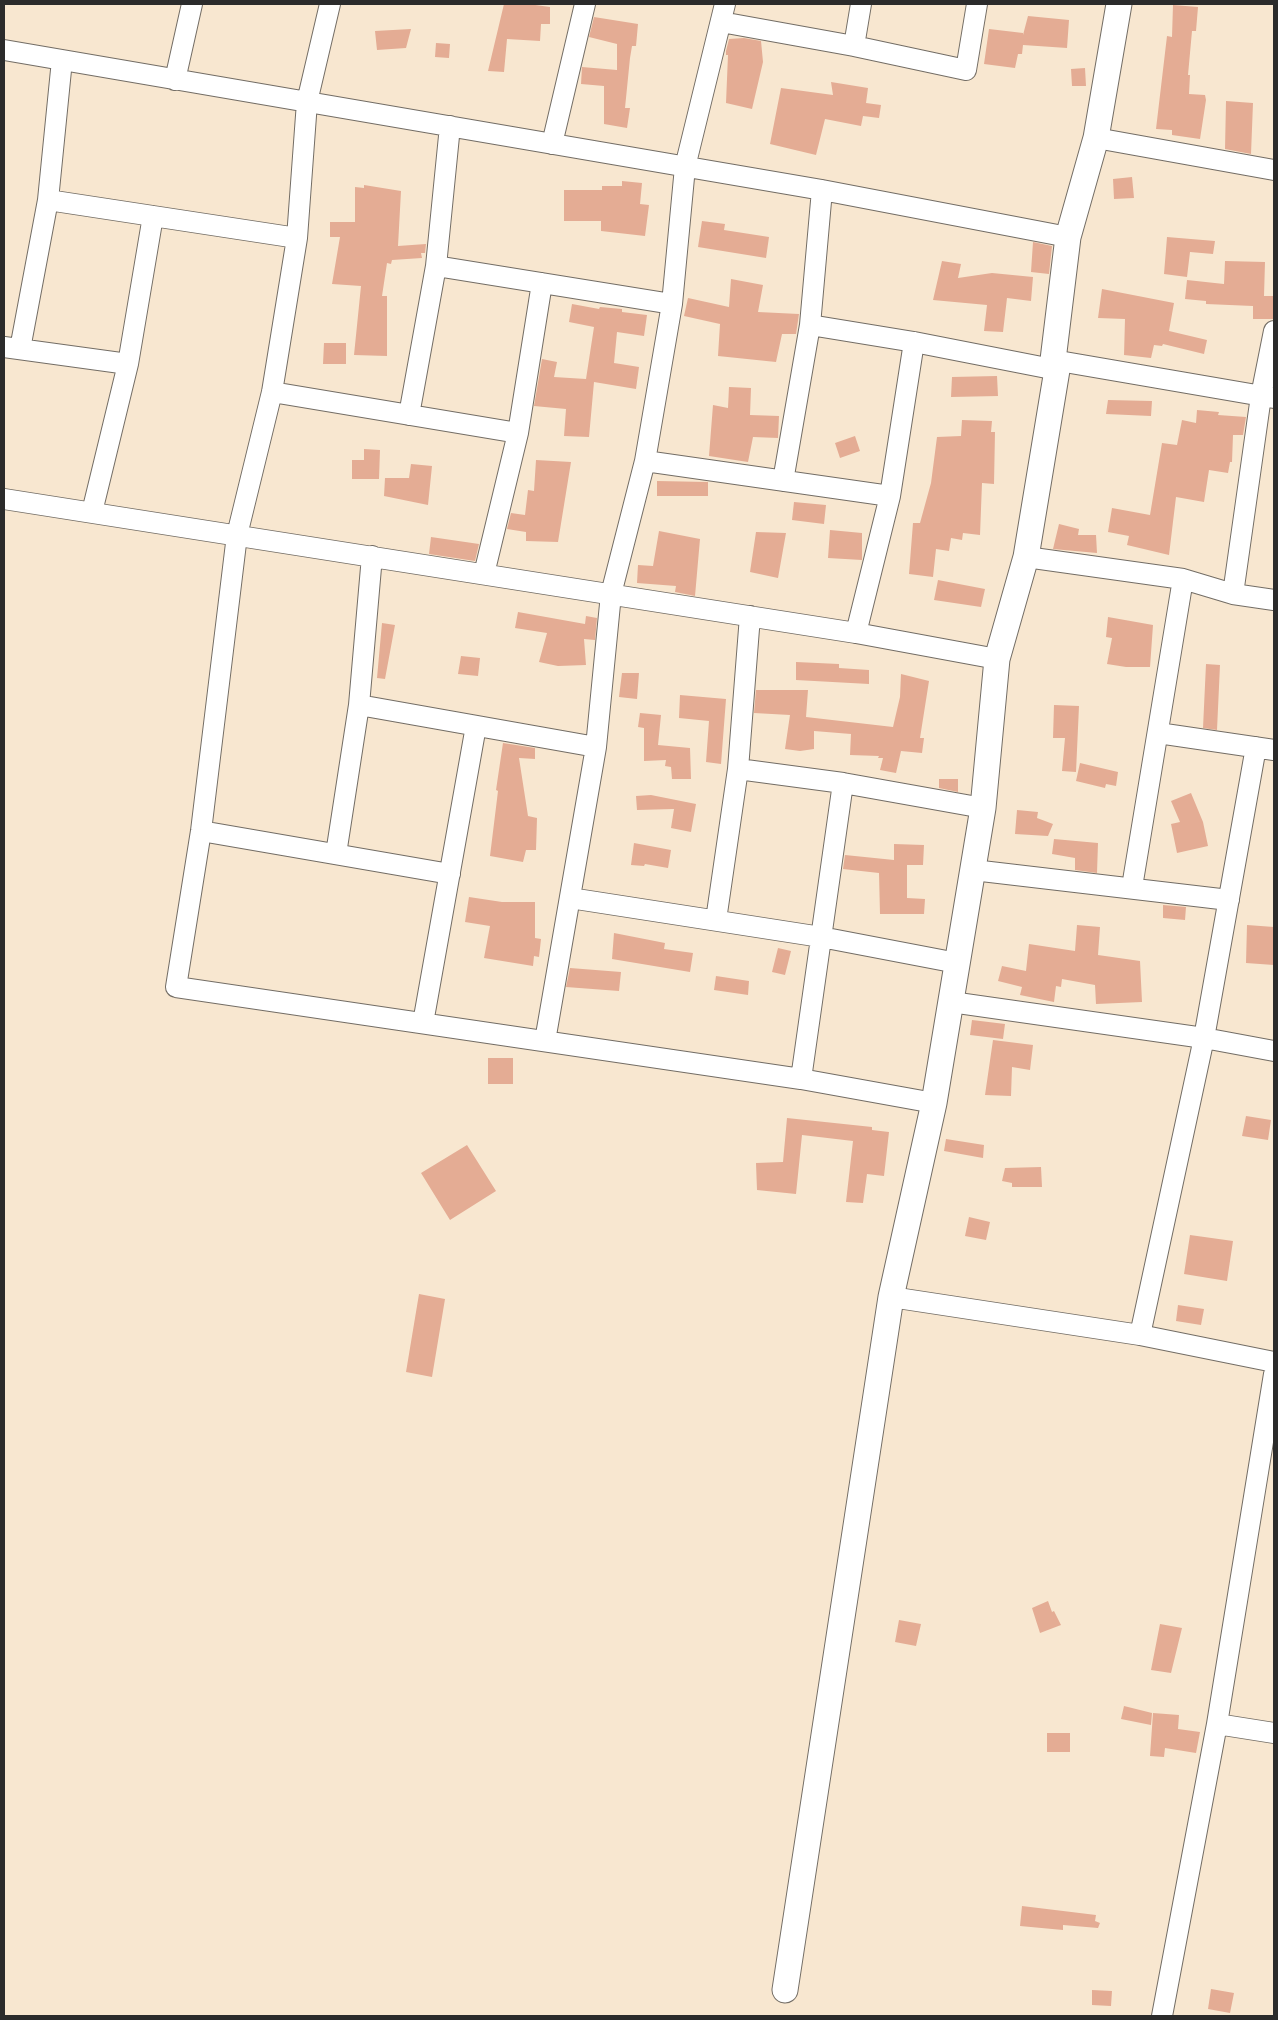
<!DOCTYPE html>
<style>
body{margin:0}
#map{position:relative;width:1278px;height:2020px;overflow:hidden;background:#f8e7d0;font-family:"Gochi Hand",sans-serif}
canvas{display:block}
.frame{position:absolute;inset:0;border:5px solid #2b2b2b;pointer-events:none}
</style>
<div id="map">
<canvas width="1278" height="2020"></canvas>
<div class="frame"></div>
</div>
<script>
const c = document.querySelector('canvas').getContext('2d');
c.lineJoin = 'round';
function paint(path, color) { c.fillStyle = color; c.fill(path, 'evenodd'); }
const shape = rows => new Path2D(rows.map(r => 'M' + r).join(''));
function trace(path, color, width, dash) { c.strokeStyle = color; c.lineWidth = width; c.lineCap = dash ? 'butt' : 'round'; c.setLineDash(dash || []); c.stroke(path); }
paint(shape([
 [504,4,528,4,550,7,550,24,541,24,540,41,507,39,504,72,488,71],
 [1173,5,1198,7,1196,31,1192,31,1188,75,1190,75,1189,94,1205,95,1206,100,1200,139,1172,135,1172,130,1156,129,1167,36,1172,37],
 [1028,16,1069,20,1067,48,1023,45,1022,54,1018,54,1015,68,984,64,989,29,1023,33,1023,35],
 [594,17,638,24,636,46,632,46,630,58,625,108,630,108,627,128,604,124,604,86,581,84,582,67,617,70,617,44,589,37],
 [411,29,406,48,377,50,375,31],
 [744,38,761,41,763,62,752,109,726,103,728,55,726,55,726,51,729,39],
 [436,43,450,44,449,58,435,57],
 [1085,68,1086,86,1072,86,1071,69],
 [831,82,868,88,866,103,881,105,879,118,863,116,861,126,825,119,816,155,770,144,781,88,833,95],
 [1226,101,1253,103,1251,154,1225,149],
 [1132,177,1134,198,1114,199,1113,179],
 [622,181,642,183,640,204,649,205,645,236,601,231,601,221,564,221,564,190,602,190,602,186,622,186],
 [364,185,401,191,398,246,426,244,425,253,421,253,422,258,392,260,391,264,387,263,382,296,387,296,387,356,354,355,361,286,332,284,340,237,330,237,330,222,355,222,355,187,364,188],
 [702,221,725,224,724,230,769,237,766,258,698,247],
 [1167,237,1215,241,1213,254,1190,252,1187,277,1164,274],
 [1033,242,1052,246,1049,274,1031,272],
 [942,261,961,264,958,278,992,273,1033,277,1031,301,1007,298,1003,332,984,331,987,305,933,300],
 [1225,261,1265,262,1264,296,1274,296,1274,319,1253,319,1253,306,1206,304,1206,301,1185,299,1187,280,1224,284],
 [731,279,763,285,758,312,799,314,796,334,782,334,776,362,718,356,720,324,684,316,688,298,729,307],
 [1102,289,1174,303,1169,331,1207,340,1204,354,1163,344,1162,346,1154,345,1151,358,1124,355,1125,319,1098,318],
 [572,304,599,309,600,307,622,309,622,312,647,315,644,336,617,332,614,363,639,367,636,389,594,382,589,437,564,436,566,409,534,406,542,359,557,362,554,377,586,379,594,327,569,322],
 [324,343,346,343,346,364,323,364],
 [997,376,998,396,951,397,952,377],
 [729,387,751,388,750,415,779,416,778,438,753,437,748,462,709,456,713,405,728,408],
 [1108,400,1152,401,1151,416,1106,414],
 [1197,410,1219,412,1218,415,1246,417,1243,435,1233,435,1232,462,1230,462,1228,473,1209,470,1204,502,1176,497,1169,555,1127,545,1129,536,1108,532,1112,508,1150,515,1162,443,1177,445,1182,420,1196,423],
 [962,420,992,421,991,432,995,432,994,484,982,483,980,535,963,533,962,540,951,538,949,551,936,549,933,577,909,574,913,523,920,523,931,483,937,437,961,436],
 [855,436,860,451,840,458,835,443],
 [364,449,380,450,379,479,352,479,352,460,364,460],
 [536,460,571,462,558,542,526,541,526,532,507,529,511,513,525,515,528,490,534,491],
 [411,464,432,466,428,505,384,496,385,478,409,478],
 [657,481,708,482,708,496,657,496],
 [794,502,826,505,824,524,792,520],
 [1059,524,1079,529,1078,535,1096,535,1097,553,1053,549],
 [830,530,862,533,862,560,828,558],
 [659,531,700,539,695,596,675,592,676,586,637,583,638,565,653,566],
 [756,532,786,533,778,578,750,572],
 [431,537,479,544,475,561,429,554],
 [938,580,985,589,981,607,934,600],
 [518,612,585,624,586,616,597,618,595,640,584,639,586,665,558,666,539,662,547,633,515,628],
 [1108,617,1153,625,1150,667,1126,667,1107,664,1112,638,1106,637],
 [382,623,395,625,385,679,377,678],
 [461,656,480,658,478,676,458,674],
 [796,662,839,664,839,668,869,670,869,684,796,680],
 [1206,664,1220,665,1217,730,1203,728],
 [622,673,639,673,637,699,619,697],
 [901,674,929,681,920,738,924,738,922,753,901,751,896,773,880,770,883,758,878,758,879,756,850,755,851,734,814,731,814,749,800,751,785,749,790,715,754,713,756,690,808,690,806,717,893,727,900,697],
 [680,695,726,699,721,764,706,762,709,721,679,718],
 [1054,705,1079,706,1076,772,1062,771,1065,738,1053,738],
 [640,713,661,715,658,745,690,748,691,779,672,779,671,767,665,766,666,760,644,761,644,728,638,727],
 [503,743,535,748,535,759,519,758,528,816,537,818,536,850,526,850,523,862,490,856,498,791,496,790],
 [1080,763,1118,772,1116,786,1106,784,1105,788,1076,781],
 [939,779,958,779,958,792,939,788],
 [1191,793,1203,822,1208,846,1177,853,1171,824,1180,822,1171,801],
 [651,795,696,804,691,832,671,828,674,809,637,810,636,796],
 [1017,810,1038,812,1037,818,1053,824,1048,836,1015,834],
 [1054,839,1098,843,1097,873,1075,870,1075,858,1052,854],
 [634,843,671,850,668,868,645,864,644,866,631,865],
 [894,844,924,845,923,865,907,865,907,898,925,899,924,914,880,914,879,873,843,869,845,855,894,860],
 [469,897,502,902,535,902,535,938,541,939,539,957,534,956,533,966,484,958,490,926,465,922],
 [1163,905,1186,907,1185,920,1163,918],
 [1077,925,1100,927,1098,955,1140,961,1142,1002,1096,1004,1095,985,1062,979,1061,987,1056,986,1054,1002,1020,995,1022,987,998,981,1002,966,1026,971,1029,944,1075,951],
 [1247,925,1274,927,1274,965,1246,963],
 [614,933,665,943,664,949,693,953,690,972,612,959],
 [778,948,791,951,785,975,772,972],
 [570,968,621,972,619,991,566,987],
 [716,976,749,981,748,995,714,990],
 [972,1020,1005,1024,1003,1039,970,1035],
 [993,1040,1033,1045,1030,1070,1012,1067,1011,1096,985,1095],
 [488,1058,513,1058,513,1084,488,1084],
 [1246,1116,1271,1120,1268,1140,1242,1136],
 [787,1118,872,1127,872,1130,889,1132,884,1176,867,1174,863,1203,846,1202,853,1141,802,1135,796,1194,757,1190,756,1163,783,1162],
 [946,1139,984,1145,983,1158,944,1151],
 [467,1145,496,1191,450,1220,421,1173],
 [1041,1167,1042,1187,1012,1187,1012,1183,1002,1181,1005,1168],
 [969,1217,990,1222,986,1240,965,1236],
 [1190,1235,1233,1241,1227,1281,1184,1274],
 [419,1294,445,1299,432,1377,406,1372],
 [1178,1305,1204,1309,1201,1325,1176,1321],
 [1048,1601,1052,1612,1054,1611,1061,1625,1040,1633,1032,1608],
 [899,1620,921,1624,916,1646,895,1642],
 [1160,1624,1182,1628,1171,1673,1151,1670],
 [1124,1706,1152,1713,1151,1725,1121,1719],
 [1153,1713,1179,1715,1178,1729,1200,1732,1196,1753,1165,1748,1164,1757,1150,1756],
 [1047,1733,1070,1733,1070,1752,1047,1752],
 [1022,1906,1096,1915,1095,1921,1100,1923,1098,1928,1063,1925,1063,1930,1020,1926],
 [1211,1989,1234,1993,1230,2013,1208,2009],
 [1092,1990,1112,1991,1111,2006,1092,2005]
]), '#e4ac94');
const minor = shape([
 [330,4,307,102,297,238,272,392,237,535,201,831,176,987,801,1079,934,1103],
 [721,22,854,46,966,70,977,4],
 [854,46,861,4],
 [4,50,822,190,1068,237],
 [175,80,192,4],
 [1096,138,1274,170],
 [552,144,585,4],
 [48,200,297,238],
 [436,266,672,304],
 [810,325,914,342,1057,370],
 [4,347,128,364],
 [20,349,48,200,62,60],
 [1053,360,1274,398],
 [272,392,518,433],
 [409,415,436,266,450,126],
 [645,461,890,496],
 [783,481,810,325,822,190],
 [4,499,856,633,997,659],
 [92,512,128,364,153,216],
 [1026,557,1183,579,1233,594,1274,600],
 [484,574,518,433,542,283],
 [1233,594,1261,396,1274,331],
 [856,633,890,496,914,342],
 [359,705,596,747],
 [1158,733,1274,750],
 [738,769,843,783,983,808],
 [201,831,450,874],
 [336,854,359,705,372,556],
 [973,870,1229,900],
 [1132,887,1183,579],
 [570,898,821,937,957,963],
 [716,920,738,769,750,616],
 [951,1002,1204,1038,1274,1051],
 [423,1023,476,726],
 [545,1041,596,747,611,594,645,461,672,304,685,167,725,4],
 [801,1079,843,783],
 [891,1297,1140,1335,1274,1362],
 [1140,1335,1204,1038,1256,747],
 [1217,1724,1274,1733],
 [1162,2016,1217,1724,1274,1374]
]);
const tertiary = shape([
 [785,1990,891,1297,934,1103,983,808,997,659,1026,557,1057,370,1053,360,1068,237,1096,138,1119,4]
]);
trace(minor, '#736d65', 22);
trace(tertiary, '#736d65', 27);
trace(minor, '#fff', 20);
trace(tertiary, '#fff', 25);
</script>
